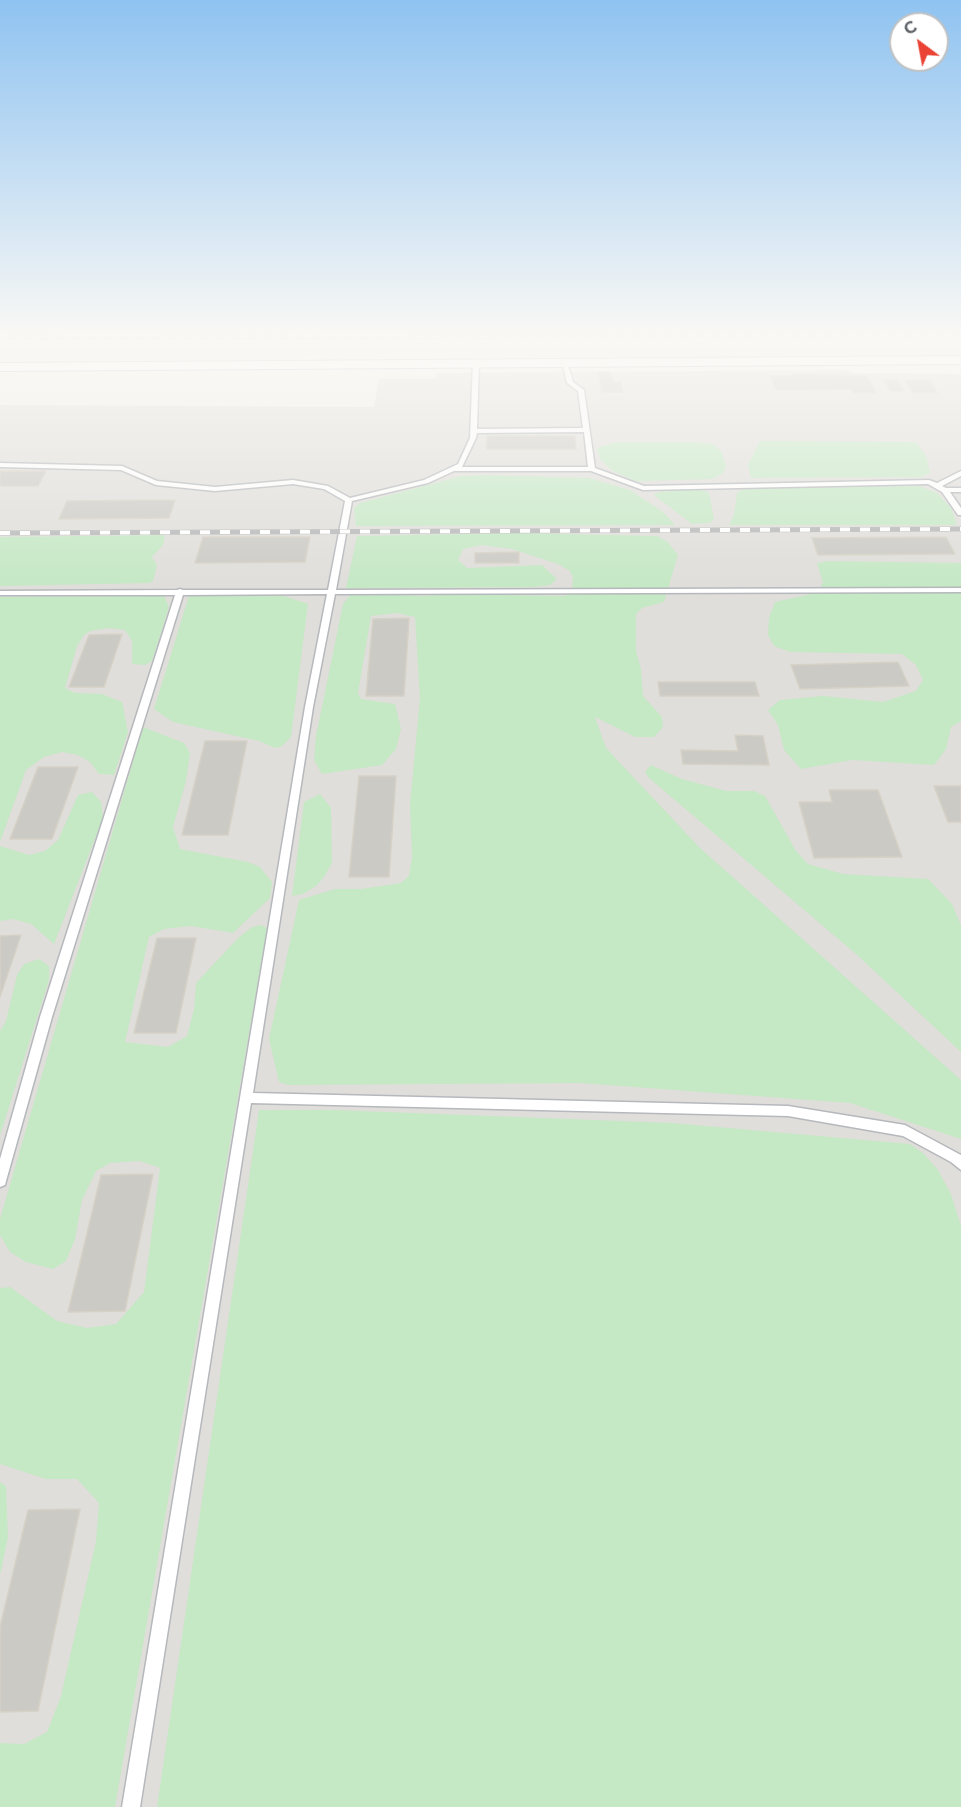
<!DOCTYPE html>
<meta charset="utf-8">
<style>
body{margin:0}
#map{position:relative;width:961px;height:1807px;overflow:hidden;background:#f1efe8;font-family:Montserrat,sans-serif}
canvas{display:block}
.north{position:absolute;left:889px;top:12px;width:60px;height:60px;box-sizing:border-box;background:#fff;border:2px solid #bfc1c3;border-radius:50%;rotate:328deg;font-size:16px;font-weight:700;line-height:24px;text-align:center;color:#5f6368}
.north::after{content:'';display:block;margin:auto;width:21px;height:27px;background:#ea4335;clip-path:polygon(50% 0,100% 100%,50% 72%,0 100%)}
</style>
<div id="map">
<canvas width="961" height="1807"></canvas>
<div class="north">С</div>
</div>
<script>
const c = document.querySelector('canvas').getContext('2d');
c.lineJoin = 'round';
function paint(path, color) { c.fillStyle = color; c.fill(path, 'evenodd'); }
const shape = rows => new Path2D(rows.map(r => 'M' + r).join(''));
function trace(path, color, width, dash) { c.strokeStyle = color; c.lineWidth = width; c.lineCap = dash ? 'butt' : 'round'; c.setLineDash(dash || []); c.stroke(path); }
paint(shape([
 [846,370,854,373,961,374,961,1807,0,1807,0,405,374,407,379,379,436,379,437,373]
]), '#e0deda');
paint(shape([
 [760,441,916,442,926,456,930,473,920,477,751,478,748,465],
 [616,442,695,442,713,444,722,452,726,466,723,473,712,479,636,481,613,471,600,459,597,448],
 [483,475,589,478,630,490,663,512,675,525,356,526,354,508,360,503,462,476],
 [919,486,937,493,951,508,957,525,729,525,734,515,737,493,743,489],
 [685,490,702,490,709,493,714,519,710,523,692,524,654,495,659,492],
 [519,533,657,536,668,542,678,555,664,602,642,608,636,614,636,651,641,669,643,696,662,717,663,727,654,737,635,737,595,717,606,748,700,848,961,1080,961,1139,850,1103,580,1083,288,1085,279,1082,269,1039,299,900,335,889,361,889,401,883,409,876,412,857,410,804,420,698,415,617,397,613,371,616,358,693,361,699,395,704,401,729,396,749,382,765,356,769,322,774,314,760,316,736,343,604,352,593,424,596,445,594,565,596,572,590,573,578,570,571,558,564,512,549,482,545,463,549,458,560,467,568,542,565,557,579,550,585,532,587,346,588,357,536],
 [163,535,165,538,163,545,152,557,157,565,153,581,148,583,0,586,0,537],
 [827,561,961,563,961,721,951,727,946,749,934,765,852,760,801,769,784,750,778,725,768,710,780,700,823,696,883,702,916,691,923,680,916,665,902,654,790,652,774,646,768,635,769,618,775,602,816,593,823,583,817,563],
 [164,596,169,607,152,661,145,665,132,664,132,641,125,630,109,628,90,631,84,635,77,646,65,688,75,693,102,694,122,702,128,732,114,775,99,774,90,762,78,755,62,752,44,757,26,770,0,842,0,597],
 [189,596,284,596,308,604,291,737,282,746,275,748,259,741,173,722,154,709],
 [143,727,184,743,190,753,186,781,173,827,180,849,248,862,260,867,272,882,270,898,233,933,191,926,164,929,149,937,125,1042,168,1047,187,1036,194,1009,196,983,238,938,252,927,261,925,267,928,265,940,115,1807,0,1807,0,1743,24,1744,47,1732,61,1696,96,1541,99,1503,77,1479,46,1479,0,1464,0,1288,10,1287,57,1321,87,1328,116,1324,144,1292,160,1168,140,1161,110,1163,96,1171,82,1200,75,1239,66,1261,53,1269,26,1262,10,1252,0,1235,0,1219],
 [651,765,682,779,726,791,754,791,765,796,796,851,808,864,843,874,928,879,952,904,961,925,961,1052,856,954,649,778,645,772],
 [92,792,101,802,103,818,54,944,31,924,13,919,0,921,0,846,29,855,45,851,58,840,78,795],
 [320,794,331,808,332,863,324,877,316,886,303,894,292,896,304,802],
 [39,959,49,966,49,980,0,1135,0,1031,6,1021,17,975,24,964],
 [259,1110,335,1110,672,1123,910,1144,924,1154,938,1170,951,1194,961,1226,961,1807,157,1807],
 [0,1482,6,1486,8,1537,0,1575]
]), '#c5e8c5');
const building = shape([
 [598,372,610,372,614,383,621,382,623,392,602,392,598,372],
 [793,374,867,376,876,393,854,393,851,389,776,390,770,376,794,376,793,374],
 [884,380,897,380,904,391,890,391,884,380],
 [930,380,937,393,913,393,905,381,930,380],
 [487,436,575,436,576,449,487,449,487,436],
 [0,471,46,471,38,486,0,486,0,471],
 [175,500,169,518,59,519,67,501,175,500],
 [203,537,310,537,305,562,195,563,203,537],
 [946,537,955,554,818,555,812,538,946,537],
 [519,552,519,563,475,563,475,553,519,552],
 [409,618,404,696,366,696,373,619,409,618],
 [122,634,104,687,69,687,89,635,122,634],
 [898,662,909,686,800,689,791,665,898,662],
 [658,682,755,682,759,696,660,696,658,682],
 [735,735,763,736,769,765,683,764,681,750,738,751,735,735],
 [205,741,247,741,228,835,182,835,205,741],
 [38,767,78,767,52,839,10,839,38,767],
 [359,776,396,776,389,877,349,877,359,776],
 [934,786,961,786,961,822,948,822,934,786],
 [829,790,878,790,902,857,814,858,799,802,832,802,829,790],
 [21,935,0,997,0,936,21,935],
 [157,938,196,938,176,1033,134,1033,157,938],
 [153,1174,125,1311,68,1312,101,1175,153,1174],
 [80,1509,38,1711,0,1712,0,1627,28,1510,80,1509]
]);
paint(building, '#cccac5');
trace(building, '#d6d1c6', 1.5);
const service = shape([
 [476,360,479,362,477,429,583,428,578,391,567,383,562,362,567,361,573,382,584,390,595,468,644,486,929,480,937,483,961,471,961,476,942,486,946,488,961,488,961,492,950,492,961,508,961,515,958,515,942,492,928,484,643,490,591,471,454,471,428,483,352,501,336,590,961,588,961,592,335,594,313,707,253,1093,788,1106,905,1125,959,1154,961,1155,961,1170,951,1162,903,1136,788,1116,251,1103,140,1807,122,1807,305,707,327,594,183,595,52,1017,6,1181,5,1185,0,1187,0,1159,40,1017,175,595,0,595,0,591,177,590,180,589,183,590,328,590,345,501,324,489,293,484,215,491,156,485,121,470,0,467,0,463,122,466,157,481,215,487,293,480,328,486,350,498,424,480,458,464,470,438,473,362,476,360],
 [584,432,588,467,462,467,476,438,477,433,584,432]
]);
const tertiary = shape([
 [961,356,961,364,0,371,0,363,961,356]
]);
trace(service, '#b5b8bc', 3);
trace(tertiary, '#b5b8bc', 2);
paint(service, '#fff');
paint(tertiary, '#fff');
const railFar1 = shape([
 [0,338,961,335]
]);
const rail = shape([
 [0,533,961,529]
]);
trace(railFar1, '#b6b7b8', 4.5);
trace(rail, '#b6b7b8', 5);
trace(railFar1, '#fff', 3, [8]);
trace(rail, '#fff', 4, [10]);
const sky = c.createLinearGradient(0, 0, 0, 585);
sky.addColorStop(0, '#8fc3f1');
sky.addColorStop(0.57, '#f9f8f5');
sky.addColorStop(1, '#f9f8f500');
c.fillStyle = sky;
c.fillRect(0, 0, 961, 585);
</script>
